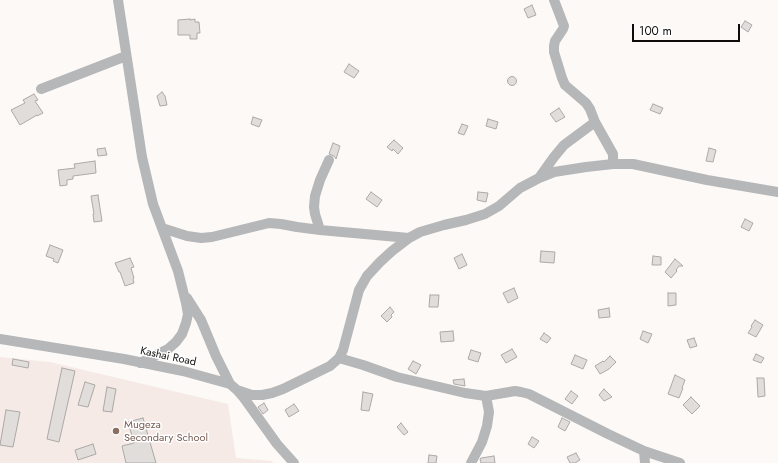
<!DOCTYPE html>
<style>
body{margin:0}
#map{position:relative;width:778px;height:463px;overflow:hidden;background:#fdf9f7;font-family:Jost,sans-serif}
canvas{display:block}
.scale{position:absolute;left:632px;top:24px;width:108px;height:18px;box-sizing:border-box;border:2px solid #0e0d0c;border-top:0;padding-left:5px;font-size:12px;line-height:14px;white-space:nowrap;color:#0e0d0c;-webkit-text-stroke:3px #fff;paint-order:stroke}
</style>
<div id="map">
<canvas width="778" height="463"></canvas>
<div class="scale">100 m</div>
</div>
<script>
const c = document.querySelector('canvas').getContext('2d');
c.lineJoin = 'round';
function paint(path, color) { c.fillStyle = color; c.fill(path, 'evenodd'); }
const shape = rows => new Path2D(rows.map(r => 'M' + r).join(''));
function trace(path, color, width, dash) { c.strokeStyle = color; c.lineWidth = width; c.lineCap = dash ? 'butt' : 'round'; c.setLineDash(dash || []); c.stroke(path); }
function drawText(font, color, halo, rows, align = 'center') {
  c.font = font + ' Jost,sans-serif'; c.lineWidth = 3; c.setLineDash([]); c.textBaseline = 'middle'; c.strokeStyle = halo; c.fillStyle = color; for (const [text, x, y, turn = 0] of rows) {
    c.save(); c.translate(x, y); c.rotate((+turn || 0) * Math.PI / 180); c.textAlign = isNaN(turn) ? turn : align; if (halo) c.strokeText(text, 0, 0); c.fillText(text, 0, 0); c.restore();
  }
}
paint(shape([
 [0,357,50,362,228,404,236,458,272,461,273,463,0,463]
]), '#f5eae5');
const building = shape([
 [532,5,536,15,528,18,524,9,532,5],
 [190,19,190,20,195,19,195,22,199,22,200,33,197,33,197,39,190,39,190,35,178,35,178,20,190,19],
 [745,21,752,25,748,32,741,27,745,21],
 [349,64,359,71,354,78,344,72,349,64],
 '507.5 81a4.5 4.5 0 1 1 9 0a4.5 4.5 0 1 1-9 0Z',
 [162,92,165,96,167,105,160,106,157,96,162,92],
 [34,94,38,100,35,101,43,113,37,116,37,115,20,125,11,110,25,103,23,100,34,94],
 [653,104,663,108,660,114,650,110,653,104],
 [559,108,565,117,556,122,550,114,559,108],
 [253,117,262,120,259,127,251,124,253,117],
 [488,119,498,122,496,129,486,126,488,119],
 [462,124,468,126,464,135,458,133,462,124],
 [394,140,403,148,398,154,393,149,392,151,387,147,394,140],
 [333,143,340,146,336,159,334,156,329,154,333,143],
 [105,148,107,155,98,156,97,149,105,148],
 [709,148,716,150,713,162,706,161,709,148],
 [95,161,96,173,73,176,73,179,67,180,67,185,60,186,58,170,75,168,74,164,95,161],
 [371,192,382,200,377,207,366,199,371,192],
 [478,192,488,193,486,202,477,200,478,192],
 [98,195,102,221,94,222,93,214,94,214,91,196,98,195],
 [745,219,753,223,749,231,741,227,745,219],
 [50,245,63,250,58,263,53,261,54,259,46,256,50,245],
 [541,251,555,252,554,263,540,262,541,251],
 [462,254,467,265,459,269,454,258,462,254],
 [653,256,661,257,661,265,652,265,653,256],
 [130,258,134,267,131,268,134,278,133,279,134,283,125,286,120,272,119,272,115,263,130,258],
 [675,259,683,266,679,266,676,270,677,271,671,278,665,272,675,259],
 [514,288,518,298,508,303,503,293,514,288],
 [668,293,676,293,676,305,668,306,668,293],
 [430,295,439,295,438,307,429,307,430,295],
 [390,307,394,312,391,315,392,317,387,322,381,316,390,307],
 [609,308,610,317,599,318,598,310,609,308],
 [755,320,763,325,756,337,748,333,752,327,751,326,755,320],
 [453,331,454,341,441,342,440,332,453,331],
 [643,331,652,334,648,343,640,339,643,331],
 [544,333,551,338,547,343,540,339,544,333],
 [694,338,697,346,690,348,687,340,694,338],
 [512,349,517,357,506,363,501,355,512,349],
 [471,350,481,353,478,362,468,359,471,350],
 [756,354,764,358,761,363,753,360,756,354],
 [575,355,587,360,583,369,571,364,575,355],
 [610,356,616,362,609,369,600,374,595,366,603,361,604,362,610,356],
 [13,359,29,362,28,368,12,365,13,359],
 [413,361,421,365,416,374,408,369,413,361],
 [62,368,75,371,59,442,47,439,62,368],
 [675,375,685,380,682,388,683,388,679,398,668,394,675,375],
 [757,378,764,378,765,396,758,397,757,378],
 [464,379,465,386,454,384,453,380,464,379],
 [85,382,95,385,88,407,78,405,85,382],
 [107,387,116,389,112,412,103,411,107,387],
 [604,389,612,397,604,401,599,395,604,389],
 [571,391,578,396,572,404,565,399,571,391],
 [363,392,373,394,369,411,361,410,363,392],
 [691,397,700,406,692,414,683,405,691,397],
 [264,403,268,410,263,414,258,407,264,403],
 [294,404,299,411,289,417,285,410,294,404],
 [6,410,20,412,13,447,0,445,6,410],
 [143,418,156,463,126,463,122,446,134,443,128,422,143,418],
 [562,418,570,422,565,431,558,427,562,418],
 [401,423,408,432,404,435,397,427,401,423],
 [532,437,539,441,534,448,528,444,532,437],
 [93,444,96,454,78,460,75,450,93,444],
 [576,453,580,460,575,463,570,463,567,457,576,453],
 [429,455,437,456,436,463,428,463,429,455],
 [494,456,495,463,481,463,480,459,481,458,494,456]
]);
paint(building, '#e0dddb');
trace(building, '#aca9a7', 1);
trace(shape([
 [118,0,142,157,153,204,178,271,186,303,188,314,186,323,182,334,176,342,168,349,140,363],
 [554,0,564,26,563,29,555,41,554,46,554,52,562,78,565,85,586,103,590,109,595,122,613,154,613,164],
 [41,89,126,56],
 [539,178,554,157,564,145,595,122],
 [162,228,187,236,201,238,212,237,269,223,281,224,297,227,320,230,409,238],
 [320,230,315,214,314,207,315,196,320,180,329,160],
 [187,298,201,320,216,356,230,384],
 [0,339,124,359,183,371,230,384,237,390,244,398,277,444,294,463],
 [339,358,363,365,397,377,465,393,486,396,515,391,521,392,529,394,608,434,644,451,680,463],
 [237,390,252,395,262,395,272,393,283,389,330,366,339,358,343,350,359,290,367,276,380,262,392,251,409,238,420,232,444,225,466,220,485,214,499,206,520,188,539,178,554,172,586,167,613,164,633,164,707,180,778,192],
 [644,451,645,463],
 [471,463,482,442,487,426,489,412,486,396]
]), '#b6b7b8', 10);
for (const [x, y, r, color] of [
 [116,431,4,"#8d6e63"]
]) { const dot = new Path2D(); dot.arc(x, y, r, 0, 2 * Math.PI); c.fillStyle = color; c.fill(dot); trace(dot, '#fff', 1.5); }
drawText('11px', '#0e0d0c', '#fff', [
 ["Kashai Road",168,357,12]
]);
drawText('11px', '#785e54', '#fff', [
 ["Mugeza",124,425],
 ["Secondary School",124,438]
], 'left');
</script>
